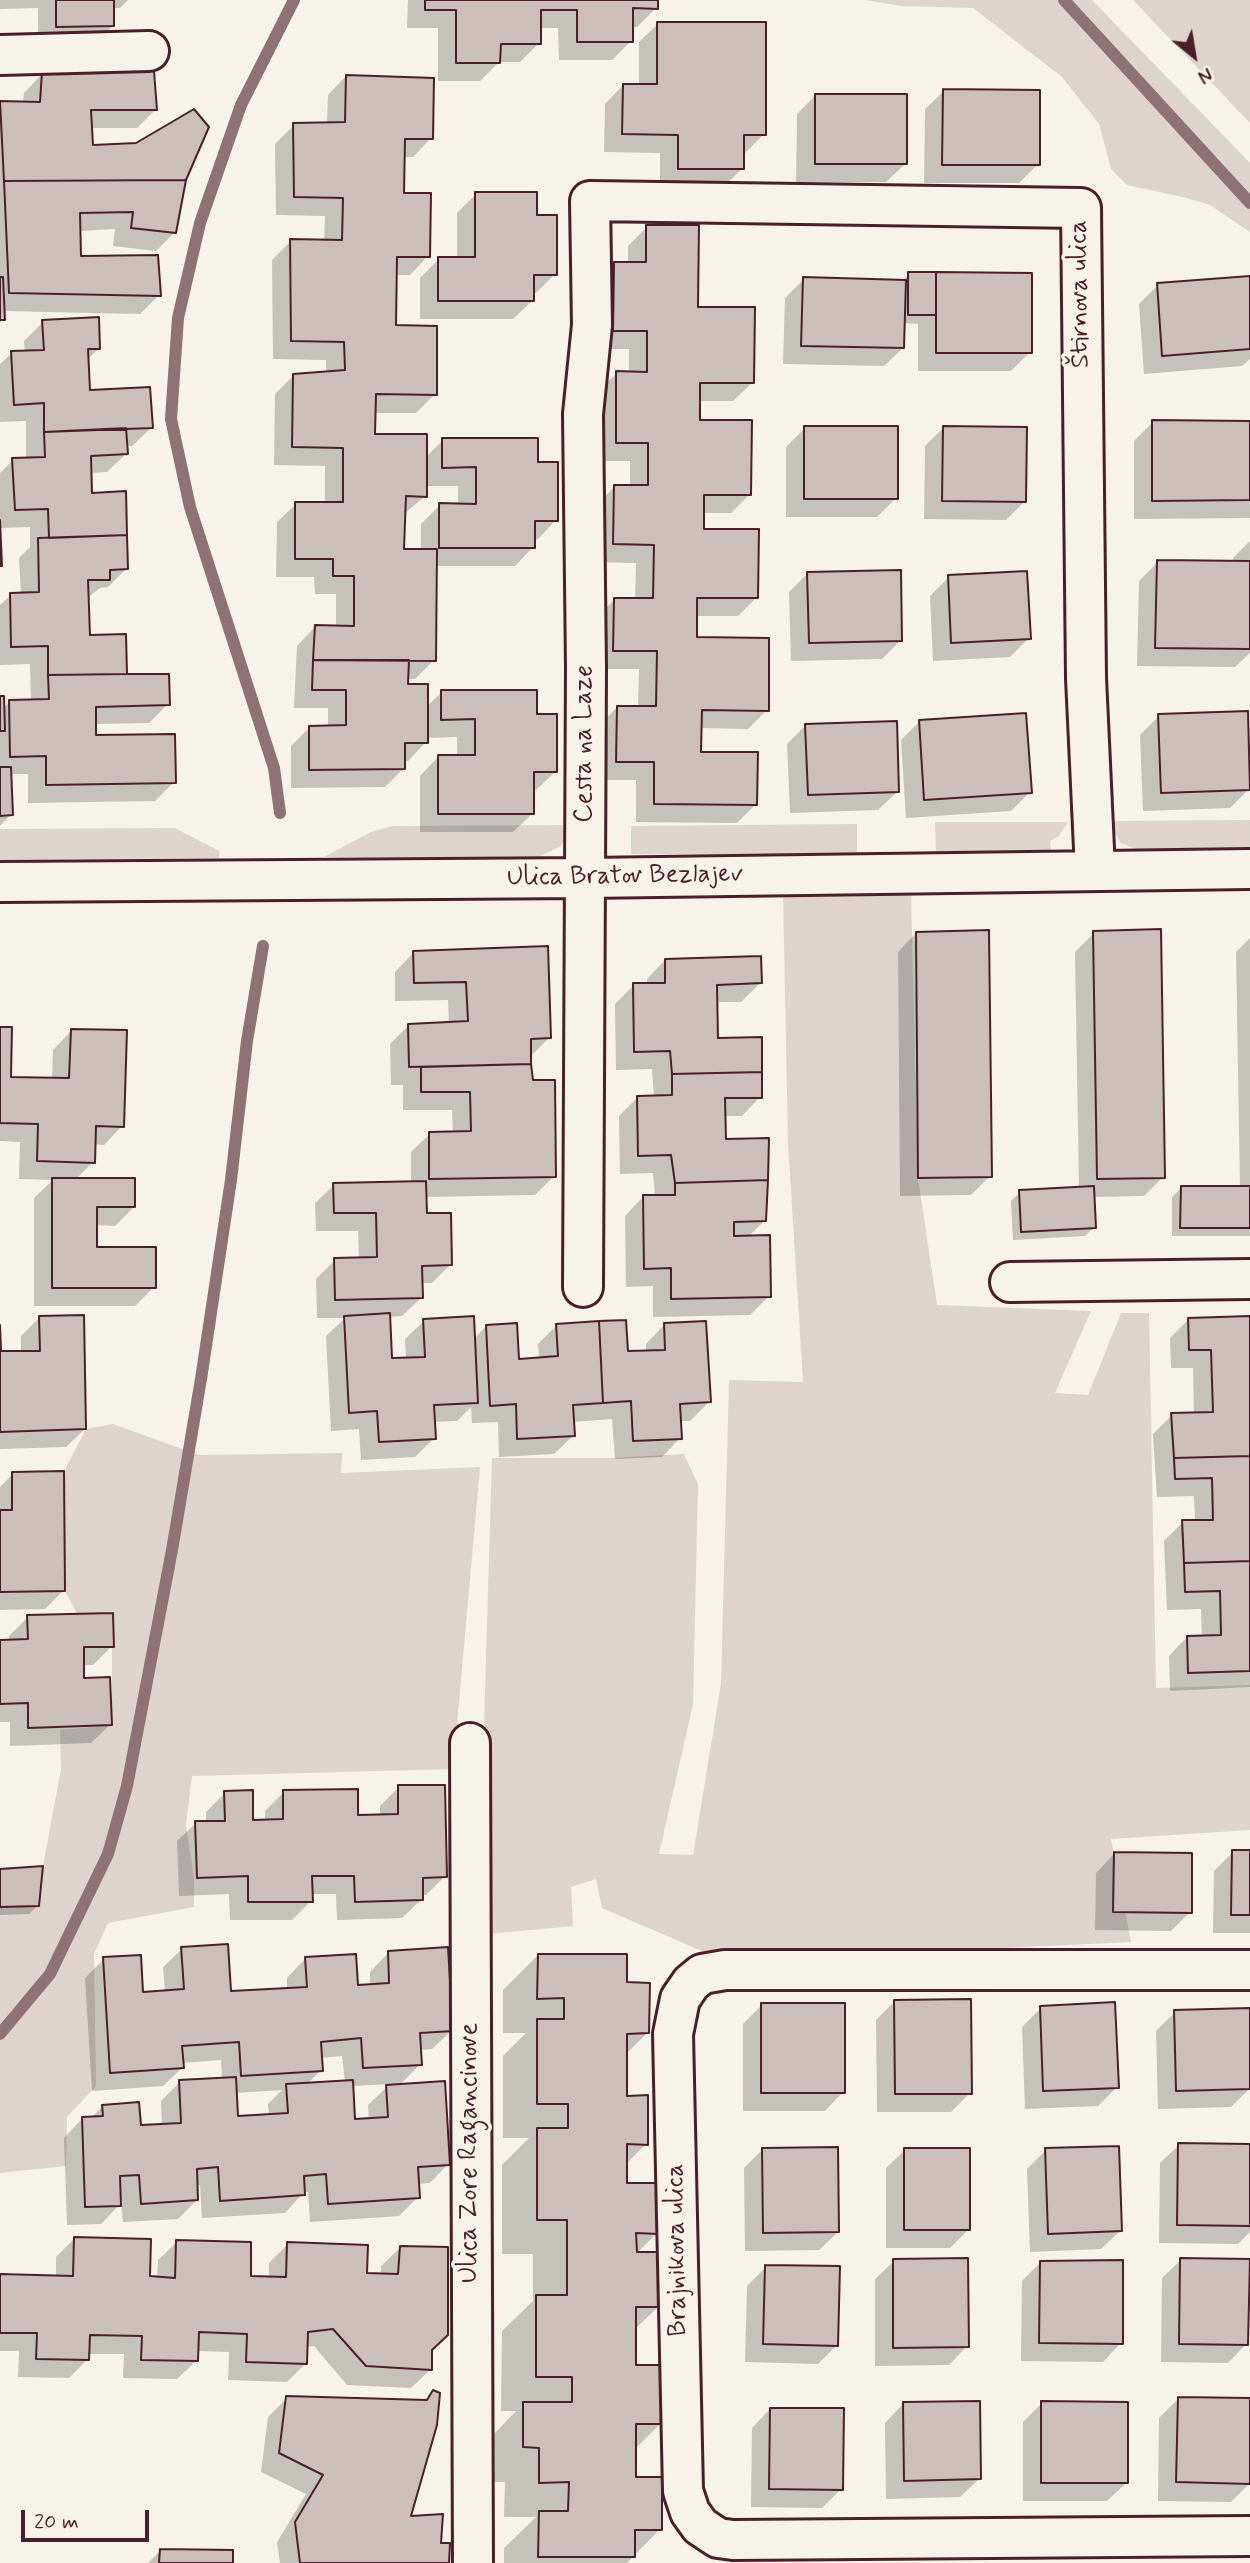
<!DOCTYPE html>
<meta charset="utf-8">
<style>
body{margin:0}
#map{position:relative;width:1250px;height:2563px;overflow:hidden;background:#f7f3e8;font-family:Mynerve,sans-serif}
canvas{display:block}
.north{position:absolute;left:1159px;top:21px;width:70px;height:70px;-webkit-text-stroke:5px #f7f3e8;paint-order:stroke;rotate:150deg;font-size:19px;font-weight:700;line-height:28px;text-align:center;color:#4a1f2b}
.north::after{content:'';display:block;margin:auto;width:24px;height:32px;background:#4a1f2b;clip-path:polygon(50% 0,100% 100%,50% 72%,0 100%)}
.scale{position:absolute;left:21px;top:2510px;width:128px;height:32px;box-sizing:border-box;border:4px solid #4a1f2b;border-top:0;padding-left:9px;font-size:21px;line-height:24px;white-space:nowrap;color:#4a1f2b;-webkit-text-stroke:5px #f7f3e8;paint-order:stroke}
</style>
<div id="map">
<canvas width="1250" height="2563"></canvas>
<div class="north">N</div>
<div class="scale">20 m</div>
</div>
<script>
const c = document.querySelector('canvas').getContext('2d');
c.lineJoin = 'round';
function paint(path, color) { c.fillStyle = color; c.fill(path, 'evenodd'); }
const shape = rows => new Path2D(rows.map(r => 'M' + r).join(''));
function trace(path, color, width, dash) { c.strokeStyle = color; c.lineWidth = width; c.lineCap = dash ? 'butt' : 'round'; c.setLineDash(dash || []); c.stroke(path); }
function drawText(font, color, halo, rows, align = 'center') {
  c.font = font + ' Mynerve,sans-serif'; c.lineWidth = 7; c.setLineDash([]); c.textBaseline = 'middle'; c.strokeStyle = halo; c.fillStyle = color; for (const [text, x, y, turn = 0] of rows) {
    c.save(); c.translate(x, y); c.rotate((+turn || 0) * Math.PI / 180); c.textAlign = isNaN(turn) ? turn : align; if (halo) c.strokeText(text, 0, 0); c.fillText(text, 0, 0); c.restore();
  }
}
paint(shape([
 [865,0,1092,0,1250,163,1250,232,1210,205,1187,198,1127,185,1111,169,1099,124,1062,77,973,8,902,6],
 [1134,0,1250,0,1250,123,1133,0],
 [1250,820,1250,850,1143,852,1121,843,1112,829,1109,821],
 [935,822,1068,822,1059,836,1050,841,1051,851,936,854],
 [857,824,857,855,631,854,631,826],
 [572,825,561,846,538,857,324,857,371,832,393,826],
 [175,828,219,851,219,858,0,860,0,829],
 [911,893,918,1178,937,1305,1091,1311,1055,1393,1088,1395,1121,1313,1149,1313,1156,1688,1250,1685,1250,1830,1111,1839,1131,1942,725,1961,602,1908,596,1879,571,1887,573,1926,488,1934,492,1814,484,1724,492,1458,611,1458,684,1454,698,1484,693,1704,659,1854,693,1855,721,1684,729,1380,803,1382,788,1143,783,894],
 [113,1424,199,1455,342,1453,341,1473,480,1467,453,1769,192,1776,186,1825,194,1879,194,1907,108,1923,94,1954,96,2086,67,2117,66,2166,0,2173,0,1907,39,1906,43,1866,61,1769,60,1730,112,1725,112,1613,77,1614,65,1591,64,1471,86,1429]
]), '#ded4cc');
paint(shape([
 [0,0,128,0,120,8,112,8,113,26,94,44,38,45,38,8,0,9],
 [408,0,656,0,656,8,637,27,631,27,631,41,612,60,559,60,558,28,539,28,539,43,520,62,499,62,480,81,438,81,438,28,407,28],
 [658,24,764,134,745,153,742,153,742,169,723,187,660,187,660,153,604,152,605,104,623,85,639,85,639,42],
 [42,74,155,110,137,128,90,128,91,147,184,179,175,232,156,251,113,246,115,229,79,231,79,258,159,295,140,314,3,311,3,319,0,323,0,103,23,103,24,93],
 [346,76,431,138,413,157,403,157,402,194,428,256,410,275,395,275,394,326,435,394,416,413,374,413,374,436,425,458,443,440,537,464,556,520,538,539,533,539,533,547,515,566,435,566,434,660,415,679,407,679,406,686,426,707,442,692,535,715,555,772,536,790,532,790,532,814,513,832,420,832,420,776,438,757,457,757,457,737,426,738,426,742,408,761,403,761,403,769,385,787,291,788,291,746,310,727,328,727,328,708,294,708,297,646,315,627,336,627,336,594,315,594,314,577,276,577,277,522,296,504,325,504,325,466,274,465,275,394,294,375,326,373,326,360,273,359,272,260,291,241,324,241,325,216,276,215,275,144,294,125,327,124,328,95],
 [425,486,458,486,458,505,440,505,421,524,421,551,402,551,403,515,425,496],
 [944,91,1038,164,1019,183,924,183,925,109],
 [815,96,905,164,886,182,796,182,797,114],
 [476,194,535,217,555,274,536,293,532,293,532,301,513,319,420,319,420,278,439,259,457,259,457,213],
 [647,227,696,309,752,383,733,401,698,401,698,421,750,494,731,513,702,513,702,530,756,598,738,616,695,616,695,639,767,710,748,729,700,728,700,754,756,804,737,823,636,822,636,780,598,780,599,726,617,707,638,707,639,669,595,669,596,618,615,599,635,600,636,563,595,562,596,506,614,487,630,487,630,461,598,461,598,391,617,373,629,373,629,349,595,349,596,282,614,264,628,264,628,246],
 [909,274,1030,352,1011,371,918,371,918,324,903,323,903,348,884,366,783,364,785,298,804,279,901,282],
 [1250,278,1250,359,1242,366,1144,374,1139,304,1158,285],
 [43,322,99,348,87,360,89,392,151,428,132,446,125,446,126,454,107,472,90,473,90,495,126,569,108,587,100,588,87,598,88,637,126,676,168,704,149,723,94,724,94,737,174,782,155,801,28,803,28,774,10,774,11,814,0,826,0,698,3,709,10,701,31,701,30,664,0,665,0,605,11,595,21,594,19,558,30,547,30,527,0,528,0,473,13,460,26,459,26,421,0,422,0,364,12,353,25,352,24,341],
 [1153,422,1250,422,1250,518,1134,519,1134,441],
 [944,427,1025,501,1006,520,924,519,925,446],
 [805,428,896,498,877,517,786,517,786,447],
 [1250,541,1250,653,1235,667,1137,666,1139,581,1158,562,1233,563,1233,558],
 [808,573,900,641,882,659,791,661,789,592],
 [949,577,1029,638,1010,657,933,661,930,596],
 [1159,716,1249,789,1230,808,1143,811,1140,735],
 [920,721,1030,792,1011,811,906,818,901,740],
 [806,725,897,792,878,810,790,813,787,744],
 [916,933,990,1176,971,1195,900,1196,898,952],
 [1094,933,1163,1177,1144,1196,1092,1197,1094,1227,1085,1236,1013,1240,1011,1201,1020,1192,1079,1189,1075,952],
 [1250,938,1250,1236,1172,1236,1172,1197,1181,1188,1240,1188,1236,952],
 [546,948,549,1038,530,1057,529,1064,554,1176,535,1195,425,1197,425,1215,451,1264,432,1283,421,1283,421,1298,402,1316,388,1317,390,1360,406,1359,405,1339,424,1321,473,1340,486,1326,517,1361,539,1359,538,1344,557,1325,627,1353,646,1352,646,1344,664,1325,709,1402,690,1421,679,1421,680,1438,662,1457,615,1459,612,1419,572,1422,573,1436,554,1454,499,1457,498,1422,472,1423,471,1407,457,1421,433,1422,434,1438,415,1457,361,1460,359,1429,331,1431,326,1336,345,1318,317,1318,316,1279,335,1260,359,1259,358,1231,316,1231,315,1203,334,1185,411,1183,411,1152,430,1134,453,1133,452,1110,403,1110,403,1085,391,1085,390,1044,409,1025,449,1024,448,1000,395,1001,395,972,413,953],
 [665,960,760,983,741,1002,715,1002,716,1040,760,1097,742,1116,724,1116,725,1141,764,1221,748,1237,769,1296,750,1315,653,1317,653,1286,626,1287,625,1216,643,1197,655,1197,653,1173,620,1174,619,1116,637,1098,654,1097,652,1069,616,1070,615,1004,634,985,647,985,647,979],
 [0,1029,9,1078,52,1079,53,1050,71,1031,122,1126,104,1145,93,1144,93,1162,75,1180,134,1207,115,1226,96,1225,96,1248,154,1287,135,1306,34,1306,34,1198,53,1180,19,1179,20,1142,0,1141],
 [40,1317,85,1429,66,1447,0,1449,0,1353,21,1353,21,1336],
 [1250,1318,1250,1687,1170,1691,1169,1656,1187,1637,1202,1637,1201,1609,1167,1610,1164,1541,1183,1522,1195,1522,1194,1496,1157,1497,1153,1434,1172,1415,1194,1415,1193,1368,1171,1368,1170,1338,1189,1319],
 [13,1474,63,1591,45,1609,0,1610,0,1487],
 [28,1617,112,1646,93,1665,82,1665,83,1680,110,1725,91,1743,10,1746,10,1722,0,1722,0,1642,9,1642,9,1636],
 [399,1787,445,1876,426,1895,421,1895,421,1900,402,1918,337,1920,336,1894,311,1894,311,1901,292,1920,230,1920,229,1894,179,1896,177,1841,196,1823,206,1823,206,1812,225,1793,251,1821,265,1821,265,1811,284,1792,357,1817,380,1816,380,1806],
 [1233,1852,1250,1852,1250,1933,1213,1933,1214,1871],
 [1114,1854,1190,1912,1171,1931,1095,1930,1096,1873],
 [0,1871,38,1905,29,1914,0,1915],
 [182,1949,229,1993,287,1990,287,1978,305,1959,356,1987,370,1986,370,1972,388,1953,451,2031,432,2049,419,2050,420,2064,399,2086,448,2164,430,2183,417,2184,418,2197,399,2216,310,2222,308,2192,303,2193,285,2213,202,2218,200,2185,196,2185,197,2200,178,2219,123,2222,121,2203,101,2224,67,2225,64,2138,82,2119,91,2118,103,2106,139,2127,162,2126,161,2101,180,2082,222,2079,221,2060,181,2063,182,2068,163,2086,92,2091,85,1978,104,1959,141,1994,165,1992,163,1967],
 [342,2056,345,2082,307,2084,321,2070,320,2058],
 [390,2084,368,2105,369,2120,354,2121,352,2086],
 [282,2090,268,2104,269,2116,237,2117,235,2093],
 [538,1955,626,1984,648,2032,625,2055,625,2097,646,2144,625,2165,625,2185,657,2233,636,2254,659,2306,634,2330,634,2366,661,2423,634,2450,634,2478,660,2529,627,2563,504,2563,504,2548,536,2517,504,2517,505,2482,488,2482,489,2439,516,2411,501,2411,502,2331,533,2301,533,2254,502,2254,502,2165,529,2138,503,2138,503,2056,526,2033,503,2033,503,1990],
 [895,2001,970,2093,951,2112,877,2112,876,2020],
 [762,2005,843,2092,825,2111,743,2111,743,2024],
 [1041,2008,1117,2087,1098,2106,1025,2109,1022,2027],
 [1175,2012,1250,2088,1231,2107,1158,2109,1156,2031],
 [1179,2145,1250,2146,1250,2232,1238,2244,1159,2243,1160,2163],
 [763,2149,838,2232,819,2250,745,2251,744,2168],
 [905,2150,969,2229,950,2248,886,2248,886,2168],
 [1046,2150,1120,2231,1101,2249,1030,2252,1027,2169],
 [75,2238,148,2278,157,2279,158,2260,177,2242,249,2277,269,2278,269,2263,288,2244,365,2275,381,2275,381,2266,400,2248,430,2350,430,2370,411,2388,347,2385,314,2346,306,2347,306,2363,287,2382,228,2380,229,2352,197,2351,196,2361,177,2379,123,2378,124,2354,88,2354,88,2359,69,2378,18,2377,19,2351,0,2351,0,2276,56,2277,56,2257],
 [1181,2260,1246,2344,1228,2363,1161,2362,1162,2278],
 [894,2261,967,2346,949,2365,875,2366,875,2279],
 [1041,2262,1121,2343,1103,2362,1021,2361,1022,2281],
 [766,2267,837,2345,818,2364,745,2362,747,2286],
 [434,2392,409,2518,440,2545,447,2563,280,2563,277,2542,306,2494,261,2472,268,2417,287,2398,425,2401],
 [1178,2399,1250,2400,1250,2483,1231,2502,1158,2501,1159,2418],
 [1042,2403,1126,2483,1107,2501,1023,2501,1023,2422],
 [903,2404,979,2479,960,2497,886,2499,885,2423],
 [770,2409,841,2489,822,2508,751,2507,752,2428],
 [160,2551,231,2563,148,2563]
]), '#0003');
trace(shape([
 [1064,0,1250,203],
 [280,813,274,768,190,507,171,419,178,318,200,223,241,105,294,0],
 [0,2034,50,1974,108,1854,127,1786,172,1550,201,1379,231,1180,247,1041,263,946]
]), '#8e7275', 12);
const building = shape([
 [56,0,114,0,114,26,56,27,56,0],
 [425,0,658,0,658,9,633,8,633,42,577,42,577,10,541,10,541,44,501,44,500,63,456,63,456,10,425,10,425,0],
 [657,22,766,22,766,135,744,135,744,169,678,169,678,135,622,134,623,84,657,84,657,22],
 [154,71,157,110,91,110,93,145,136,143,194,109,209,127,186,180,4,181,0,101,40,102,42,72,154,71],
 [346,75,434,78,433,139,405,139,404,193,431,193,430,257,397,257,396,325,437,326,437,395,376,394,375,434,427,434,427,497,406,496,404,549,437,549,436,661,313,660,315,625,354,626,354,576,333,576,333,559,295,559,295,502,343,502,343,448,292,447,293,374,345,370,344,342,291,341,290,239,342,240,343,198,294,197,293,123,345,122,346,75],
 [943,89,1040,90,1040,165,942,165,943,89],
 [815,94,907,94,907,164,815,164,815,94],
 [186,180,176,233,131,228,133,212,80,213,81,256,158,255,161,296,9,293,4,181,186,180],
 [475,192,537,192,537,215,557,215,557,275,534,275,534,301,438,301,438,257,475,257,475,192],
 [646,225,699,225,698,307,755,307,754,383,700,383,700,420,752,420,751,495,704,495,704,529,759,529,758,598,697,598,697,637,769,638,769,711,702,710,701,752,758,752,757,805,654,804,654,762,616,762,617,706,656,706,657,651,613,651,614,598,653,598,654,545,613,544,614,485,648,485,648,443,616,443,616,371,647,372,647,331,613,331,614,262,646,262,646,225],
 [908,272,936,272,936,315,908,315,908,272],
 [936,272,1032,273,1032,353,936,353,936,272],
 [1250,276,1250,349,1162,356,1157,283,1250,276],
 [0,277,3,277,5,320,0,320,0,277],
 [803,277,906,280,904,348,801,346,803,277],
 [99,317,100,349,88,349,90,390,150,387,153,428,44,432,44,403,14,405,11,351,44,350,42,320,99,317],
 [1152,420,1250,421,1250,500,1152,501,1152,420],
 [804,426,898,426,898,499,804,499,804,426],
 [943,426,1027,427,1026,502,942,501,943,426],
 [126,428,128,454,91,456,92,493,126,491,127,535,49,538,48,509,15,510,12,458,45,457,44,432,126,428],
 [442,438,538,438,538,462,558,462,558,521,535,521,535,548,439,548,439,503,476,504,476,467,442,468,442,438],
 [0,520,2,566,0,566,0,520],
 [127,535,128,569,110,570,110,580,88,580,90,635,126,634,127,674,48,675,48,646,11,647,10,593,39,592,38,538,127,535],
 [1157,560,1250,561,1250,649,1155,648,1157,560],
 [901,570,902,641,809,643,807,572,901,570],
 [1027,571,1031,639,951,643,948,575,1027,571],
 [313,660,409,660,408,684,428,684,428,743,405,743,405,769,309,770,309,726,346,725,346,690,312,690,313,660],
 [127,674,169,674,170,705,96,707,96,735,175,734,176,783,46,785,46,756,10,757,9,700,49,699,48,675,127,674],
 [441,690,537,690,537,714,557,714,557,772,534,772,534,814,438,814,438,755,475,755,475,719,441,720,441,690],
 [0,696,4,696,5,731,0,731,0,696],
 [1248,711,1250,790,1161,793,1158,714,1248,711],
 [1026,713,1032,793,924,800,919,720,1026,713],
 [897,721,899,792,808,795,805,724,897,721],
 [0,767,11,767,13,815,0,816,0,767],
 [1161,929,1165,1178,1097,1179,1093,931,1161,929],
 [989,930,992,1177,918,1178,916,932,989,930],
 [548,946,551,1038,531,1039,531,1064,409,1067,408,1024,468,1021,466,982,414,983,413,951,548,946],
 [761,956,762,983,717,985,718,1038,762,1037,762,1072,672,1074,670,1051,634,1052,633,983,665,983,665,959,761,956],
 [0,1027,12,1027,11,1077,69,1078,71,1029,127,1030,124,1127,96,1126,95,1163,37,1161,38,1124,0,1123,0,1027],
 [531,1064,533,1080,555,1080,556,1177,429,1179,429,1132,471,1131,470,1092,421,1092,421,1067,531,1064],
 [762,1072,762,1098,725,1098,726,1139,769,1138,768,1180,675,1183,671,1155,638,1156,637,1096,672,1095,672,1074,762,1072],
 [52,1178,135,1178,135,1207,97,1207,97,1247,156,1247,156,1288,52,1288,52,1178],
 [768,1180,766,1221,734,1222,734,1236,770,1235,771,1297,671,1299,671,1268,644,1269,643,1195,675,1195,675,1183,768,1180],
 [426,1181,427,1213,451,1213,452,1265,422,1266,423,1298,335,1300,334,1258,377,1257,376,1213,334,1213,333,1183,426,1181],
 [1094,1186,1096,1228,1021,1232,1019,1190,1094,1186],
 [1181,1186,1250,1186,1250,1228,1180,1228,1181,1186],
 [390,1313,392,1358,425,1357,423,1319,474,1316,478,1403,434,1405,436,1439,379,1442,377,1411,349,1413,344,1316,390,1313],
 [84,1315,86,1429,0,1432,0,1325,1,1351,40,1351,39,1316,84,1315],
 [1250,1316,1250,1456,1174,1458,1171,1413,1213,1412,1211,1350,1189,1350,1188,1318,1250,1316],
 [626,1320,628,1351,665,1350,664,1323,706,1321,711,1402,680,1404,682,1439,633,1441,631,1401,603,1403,599,1321,626,1320],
 [599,1321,603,1403,573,1405,575,1436,517,1439,516,1404,490,1406,486,1325,517,1323,519,1359,558,1356,556,1324,599,1321],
 [1250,1456,1250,1561,1184,1563,1182,1520,1213,1520,1212,1478,1175,1479,1174,1458,1250,1456],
 [64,1471,65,1591,0,1592,0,1510,12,1510,12,1472,64,1471],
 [1250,1561,1250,1671,1188,1673,1187,1636,1221,1635,1220,1591,1185,1592,1184,1563,1250,1561],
 [113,1613,114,1647,84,1647,84,1678,110,1677,112,1725,28,1728,28,1703,0,1704,0,1640,28,1639,27,1615,113,1613],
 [398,1785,445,1785,447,1877,423,1878,423,1900,355,1902,354,1876,312,1876,313,1902,248,1902,248,1876,197,1878,195,1821,225,1821,224,1791,253,1790,253,1820,283,1819,283,1790,358,1789,358,1815,398,1814,398,1785],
 [1232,1850,1250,1850,1250,1915,1231,1915,1232,1850],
 [1114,1852,1192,1853,1192,1913,1113,1912,1114,1852],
 [43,1866,39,1906,0,1907,0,1869,43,1866],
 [228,1944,231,1991,307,1987,305,1957,356,1954,358,1985,389,1983,388,1951,448,1947,453,2031,420,2033,422,2065,363,2068,361,2038,321,2042,323,2071,241,2076,239,2042,182,2046,184,2068,110,2073,103,1957,141,1955,143,1992,184,1989,181,1947,228,1944],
 [538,1954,627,1954,627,1982,650,1983,649,2033,627,2034,627,2096,648,2095,648,2145,627,2144,627,2183,659,2183,659,2234,636,2233,637,2252,661,2252,661,2307,636,2307,636,2365,663,2365,662,2424,636,2424,636,2477,662,2477,662,2530,635,2530,635,2557,538,2557,539,2511,568,2511,569,2482,539,2483,539,2448,523,2447,523,2402,572,2402,572,2377,536,2377,536,2295,567,2295,567,2220,537,2220,537,2128,568,2128,568,2104,537,2104,537,2019,564,2019,564,1998,537,1999,538,1954],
 [971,1999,972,2094,895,2094,894,2000,971,1999],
 [1115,2002,1119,2088,1043,2091,1040,2006,1115,2002],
 [761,2003,845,2003,845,2093,761,2093,761,2003],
 [1250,2008,1250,2089,1176,2091,1174,2010,1250,2008],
 [236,2077,238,2116,288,2113,286,2084,353,2080,355,2119,388,2117,386,2085,445,2081,450,2165,418,2167,420,2198,328,2204,326,2174,304,2176,305,2195,220,2201,218,2167,197,2169,198,2200,141,2204,139,2175,120,2176,121,2206,85,2207,82,2117,103,2116,102,2105,139,2102,141,2125,181,2123,179,2080,236,2077],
 [1178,2143,1250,2144,1250,2226,1177,2225,1178,2143],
 [1119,2146,1122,2231,1048,2234,1045,2148,1119,2146],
 [838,2147,839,2232,763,2233,762,2148,838,2147],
 [904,2148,970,2148,970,2230,904,2230,904,2148],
 [74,2237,151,2239,150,2276,175,2278,176,2240,251,2242,251,2276,286,2277,287,2242,368,2245,367,2273,398,2274,400,2246,448,2247,448,2335,432,2350,432,2370,366,2366,333,2329,308,2332,307,2364,246,2362,247,2334,199,2332,198,2361,141,2360,142,2336,90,2335,89,2360,36,2359,37,2333,0,2333,0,2274,73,2276,74,2237],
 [968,2258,969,2347,893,2348,893,2259,968,2258],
 [1180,2258,1250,2259,1248,2345,1179,2344,1180,2258],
 [1123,2260,1123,2344,1039,2343,1040,2261,1123,2260],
 [765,2265,840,2266,838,2346,763,2344,765,2265],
 [433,2390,440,2393,437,2425,411,2516,443,2514,441,2543,450,2543,449,2563,300,2563,295,2522,323,2475,279,2453,286,2396,427,2400,433,2390],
 [1178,2397,1250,2398,1250,2484,1176,2482,1178,2397],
 [980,2401,981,2479,904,2481,903,2402,980,2401],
 [1041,2401,1128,2402,1128,2483,1041,2483,1041,2401],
 [770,2408,844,2408,843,2490,769,2489,770,2408],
 [160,2549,233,2550,233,2563,159,2563,160,2549]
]);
paint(building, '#ccbfb9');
trace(building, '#4a1f2b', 2);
const minor = shape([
 [0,55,149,51],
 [0,882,585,878,1250,869],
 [1010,1282,1250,1279],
 [583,1287,586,668,583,414,592,325,590,201,1081,208,1086,678,1095,870],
 [470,1743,473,2563],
 [1250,1970,725,1970,702,1974,691,1983,680,1999,673,2034,683,2491,690,2512,700,2526,718,2538,733,2540,1250,2536]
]);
trace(minor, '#4a1f2b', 44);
trace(minor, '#f7f3e8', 38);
drawText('26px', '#4a1f2b', '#f7f3e8', [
 ["Štirnova ulica",1081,294,-91],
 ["Cesta na Laze",586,744,-90],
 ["Ulica Bratov Bezlajev",625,877,-1],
 ["Ulica Zore Ragancinove",471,2153,-90],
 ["Brajnikova ulica",678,2250,-91]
]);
</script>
